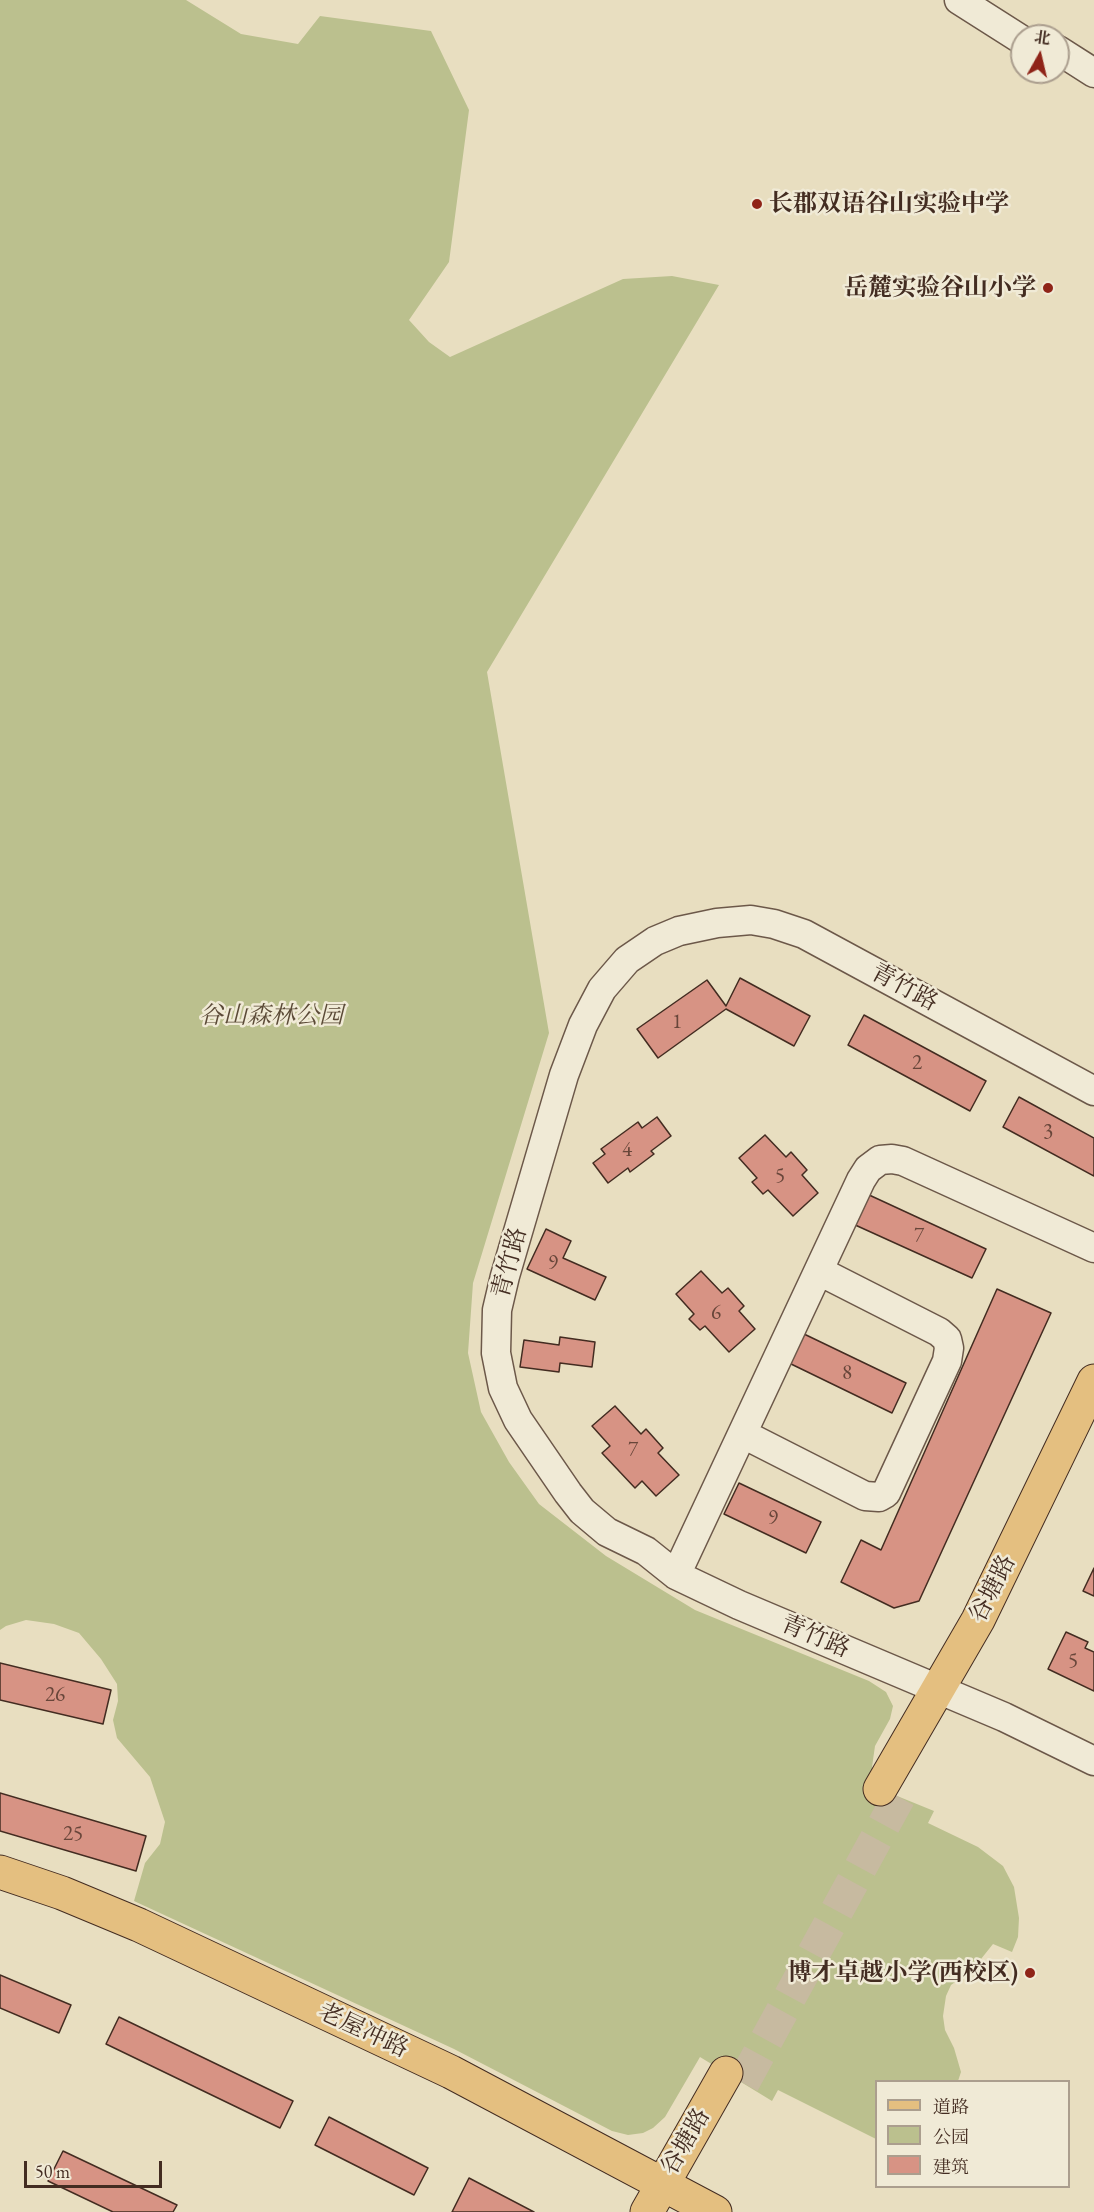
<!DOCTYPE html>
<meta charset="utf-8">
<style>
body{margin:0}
#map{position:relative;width:1094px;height:2212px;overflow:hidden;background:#e8dec0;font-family:"EB Garamond","Noto Serif SC",serif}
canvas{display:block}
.legend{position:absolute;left:875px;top:2080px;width:195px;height:108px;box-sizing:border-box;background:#f0ead6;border:2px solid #ab9e8e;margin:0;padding:8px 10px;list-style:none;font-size:18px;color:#432c21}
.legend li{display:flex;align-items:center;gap:12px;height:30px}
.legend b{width:30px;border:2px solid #ab9e8e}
.north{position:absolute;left:1010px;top:24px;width:60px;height:60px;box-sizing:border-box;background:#f0ead6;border:2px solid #ab9e8e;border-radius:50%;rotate:8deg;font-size:16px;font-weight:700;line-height:24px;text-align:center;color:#432c21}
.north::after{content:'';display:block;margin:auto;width:21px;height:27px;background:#8f2418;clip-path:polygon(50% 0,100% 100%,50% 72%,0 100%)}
.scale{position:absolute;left:24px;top:2161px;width:138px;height:27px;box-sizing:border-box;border:3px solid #432c21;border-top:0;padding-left:8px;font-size:18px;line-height:21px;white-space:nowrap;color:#432c21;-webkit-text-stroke:4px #f0ead6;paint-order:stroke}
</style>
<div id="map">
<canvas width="1094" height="2212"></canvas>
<ul class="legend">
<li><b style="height:8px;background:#e4bf80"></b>道路</li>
<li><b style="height:16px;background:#bbc08e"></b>公园</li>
<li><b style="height:16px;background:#d79384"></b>建筑</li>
</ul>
<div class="north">北</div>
<div class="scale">50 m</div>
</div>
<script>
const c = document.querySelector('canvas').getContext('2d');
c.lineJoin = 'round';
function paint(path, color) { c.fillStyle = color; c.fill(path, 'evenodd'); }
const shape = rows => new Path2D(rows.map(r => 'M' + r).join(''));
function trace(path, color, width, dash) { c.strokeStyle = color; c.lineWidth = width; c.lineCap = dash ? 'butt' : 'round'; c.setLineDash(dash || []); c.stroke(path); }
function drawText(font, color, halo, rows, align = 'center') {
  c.font = font + ' "EB Garamond","Noto Serif SC",serif'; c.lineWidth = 5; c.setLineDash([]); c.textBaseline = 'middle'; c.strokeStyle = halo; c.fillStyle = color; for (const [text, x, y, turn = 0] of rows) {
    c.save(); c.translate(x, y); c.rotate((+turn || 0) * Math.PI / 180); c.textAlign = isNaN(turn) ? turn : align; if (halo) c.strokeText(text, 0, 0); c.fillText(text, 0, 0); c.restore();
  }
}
paint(shape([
 [0,0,186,0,241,34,298,44,320,16,431,31,469,110,449,262,409,320,429,342,450,357,623,279,672,276,719,285,487,672,549,1033,473,1283,468,1353,481,1412,509,1462,539,1504,606,1556,695,1610,869,1681,886,1692,893,1706,890,1719,875,1746,872,1767,880,1789,934,1811,928,1823,978,1847,1003,1866,1014,1887,1019,1918,1018,1937,1012,1952,993,1944,973,1969,951,1985,946,1996,943,2016,945,2030,954,2048,961,2072,958,2081,876,2082,876,2139,778,2090,772,2101,700,2057,665,2117,653,2128,643,2133,628,2135,612,2131,454,2049,134,1901,145,1863,160,1844,165,1822,150,1777,117,1738,113,1720,118,1701,117,1684,101,1659,79,1633,54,1624,26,1620,6,1626,0,1630]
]), '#bbc08e');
const building = shape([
 [740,978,810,1016,794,1046,726,1009,658,1058,637,1029,707,980,726,1006,740,978],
 [864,1015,986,1081,970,1111,848,1045,864,1015],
 [1019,1097,1094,1138,1094,1176,1003,1127,1019,1097],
 [657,1117,671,1136,651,1151,654,1154,630,1172,628,1168,608,1183,593,1163,605,1154,601,1149,638,1122,642,1128,657,1117],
 [765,1135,786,1157,791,1152,807,1170,802,1175,818,1193,793,1216,768,1190,763,1194,752,1182,757,1178,739,1158,765,1135],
 [867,1194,986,1249,972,1278,853,1224,867,1194],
 [546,1229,571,1241,563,1258,606,1277,595,1300,527,1269,546,1229],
 [701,1271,722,1293,728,1288,744,1306,739,1311,755,1329,729,1352,705,1326,700,1330,689,1319,694,1314,676,1294,701,1271],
 [997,1289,1051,1313,919,1601,894,1608,841,1582,861,1540,881,1550,997,1289],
 [804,1334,906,1383,892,1413,789,1363,804,1334],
 [560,1337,595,1342,592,1367,560,1363,559,1372,520,1367,524,1340,559,1345,560,1337],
 [615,1406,641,1434,646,1429,663,1448,658,1453,679,1475,656,1496,642,1481,635,1488,602,1453,610,1446,592,1426,615,1406],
 [739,1483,821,1522,806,1553,724,1514,739,1483],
 [1094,1568,1094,1596,1083,1591,1094,1568],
 [1066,1632,1088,1642,1085,1648,1094,1652,1094,1691,1048,1669,1066,1632],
 [0,1663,111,1690,103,1724,0,1700,0,1663],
 [0,1793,146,1836,136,1871,0,1831,0,1793],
 [0,1975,71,2005,59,2033,0,2008,0,1975],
 [119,2017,293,2101,280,2128,106,2044,119,2017],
 [329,2117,428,2168,414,2195,315,2145,329,2117],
 [63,2151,177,2205,173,2212,113,2212,48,2181,63,2151],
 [469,2178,534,2212,452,2212,469,2178]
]);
paint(building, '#d79384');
trace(building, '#432c21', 1.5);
trace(shape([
 [743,2083,899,1797]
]), '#c7baa0', 33, [33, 16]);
const minor = shape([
 [959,0,1022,40],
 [1058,50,1094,73],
 [1094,1091,804,934,774,924,751,920,717,923,679,931,655,941,627,960,602,989,583,1025,564,1075,505,1276,497,1310,496,1353,503,1388,518,1420,568,1493,582,1511,607,1532,646,1551,676,1575,739,1605,1004,1717,1094,1761],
 [743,1434,865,1496,879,1497,886,1493,947,1361,949,1348,947,1339,939,1332,819,1271],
 [676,1575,861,1180,868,1169,880,1160,892,1159,903,1161,1094,1248]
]);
const major = shape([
 [880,1789,978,1620,1094,1381],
 [0,1872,62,1893,139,1925,451,2072,715,2212],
 [647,2212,726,2073]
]);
trace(minor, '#6c5849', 31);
trace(major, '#432c21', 35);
trace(minor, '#f0ead6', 28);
trace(major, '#e4bf80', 33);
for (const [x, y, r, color] of [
 [757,204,6,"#8f2418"],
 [1048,288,6,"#8f2418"],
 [1030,1973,6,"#8f2418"]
]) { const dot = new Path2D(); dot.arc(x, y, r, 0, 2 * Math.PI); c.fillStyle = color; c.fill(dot); trace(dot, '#f0ead6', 2); }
drawText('21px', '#68463a', null, [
 ["1",677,1022],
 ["2",917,1063],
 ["3",1048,1132],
 ["4",627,1150],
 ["5",780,1176],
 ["7",919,1236],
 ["9",553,1263],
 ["6",716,1313],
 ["8",847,1373],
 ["7",633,1450],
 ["9",773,1518],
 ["5",1073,1661],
 ["26",55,1695],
 ["25",73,1834]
]);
drawText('bold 24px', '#432c21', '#f0ead6', [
 ["长郡双语谷山实验中学",769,204,"left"],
 ["岳麓实验谷山小学",1036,288],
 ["博才卓越小学(西校区)",1018,1973]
], 'right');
drawText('24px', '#432c21', '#f0ead6', [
 ["青竹路",904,988,28],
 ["青竹路",510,1263,-75],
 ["谷塘路",993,1589,-63],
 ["青竹路",815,1637,23],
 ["老屋冲路",363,2031,25],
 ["谷塘路",686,2142,-60]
]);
drawText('italic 24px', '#5b4a37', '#f0ead6', [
 ["谷山森林公园",271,1016]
]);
</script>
